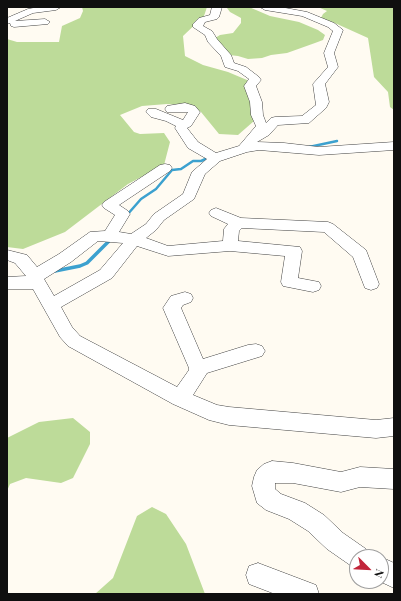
<!DOCTYPE html>
<style>
body{margin:0}
#map{position:relative;width:401px;height:601px;overflow:hidden;background:#fffbf2;font-family:"Playfair Display",serif}
canvas{display:block}
.frame{position:absolute;inset:0;border:8px solid #0f0f0f;pointer-events:none}
.north{position:absolute;left:349px;top:549px;width:40px;height:40px;box-sizing:border-box;background:#fff;border:1px solid #9f9f9f;border-radius:50%;rotate:114deg;font-size:11px;font-weight:700;line-height:16px;text-align:center;color:#0f0f0f}
.north::after{content:'';display:block;margin:auto;width:14px;height:18px;background:#c2253a;clip-path:polygon(50% 0,100% 100%,50% 72%,0 100%)}
</style>
<div id="map">
<canvas width="401" height="601"></canvas>
<div class="frame"></div>
<div class="north">N</div>
</div>
<script>
const c = document.querySelector('canvas').getContext('2d');
c.lineJoin = 'round';
function paint(path, color) { c.fillStyle = color; c.fill(path, 'evenodd'); }
const shape = rows => new Path2D(rows.map(r => 'M' + r).join(''));
function trace(path, color, width, dash) { c.strokeStyle = color; c.lineWidth = width; c.lineCap = dash ? 'butt' : 'round'; c.setLineDash(dash || []); c.stroke(path); }
paint(shape([
 [82,7,207,7,204,16,183,36,185,56,203,65,228,72,247,80,249,85,248,98,253,107,254,121,238,135,219,134,201,112,192,106,167,104,142,106,120,115,134,132,140,134,164,133,170,142,164,165,128,184,65,232,23,249,7,247,7,39,17,42,59,42,62,26,80,18,83,11],
 [228,7,249,7,270,16,299,22,318,30,325,35,323,40,315,43,287,53,271,55,262,58,248,59,238,56,229,55,215,38,220,35,233,33,241,23,241,18,230,12,227,8],
 [318,7,394,7,394,110,390,107,388,92,374,77,368,38,337,24,321,18,323,14,327,11],
 [73,418,90,432,90,444,73,478,61,483,26,478,10,484,7,491,7,438,39,422],
 [152,507,166,514,186,544,205,594,95,594,113,578,137,516]
]), '#bddb99');
trace(shape([
 [309,147,337,141],
 [127,215,141,199,156,189,172,170,181,169,193,161,201,161,210,157]
]), '#3ca1cf', 2.5);
trace(shape([
 [55,271,80,266,87,263,111,239]
]), '#3ca1cf', 3.5);
const minor = shape([
 [39,7,61,7,56,10,33,13,15,21,45,19,50,22,48,24,14,27,11,26,10,23,7,24,7,18,28,9,39,7],
 [212,7,222,7,219,17,217,19,205,22,203,26,212,31,217,39,231,55,234,63,246,67,259,77,261,80,256,86,262,102,263,115,266,123,271,118,275,117,302,116,316,105,313,84,328,67,324,53,333,31,328,27,302,16,265,10,260,7,280,7,307,12,334,23,343,30,334,53,338,67,325,84,329,102,326,108,309,123,278,125,269,135,257,142,284,143,319,147,394,142,394,150,319,155,259,150,247,152,220,161,205,174,194,199,164,220,156,230,146,238,168,246,223,241,224,229,228,224,211,216,209,213,211,210,216,208,241,218,328,222,333,224,366,250,379,284,377,288,371,290,365,288,353,257,324,232,242,228,239,231,238,241,300,247,302,251,298,278,319,282,321,286,319,290,313,292,283,286,281,282,285,256,230,251,168,256,137,246,112,278,61,307,72,327,80,336,177,387,189,370,189,368,163,308,171,296,185,292,191,294,193,298,191,302,183,305,181,308,203,359,248,345,256,344,262,346,265,351,262,356,207,373,193,395,217,405,229,407,376,420,394,418,394,436,376,438,229,425,209,420,173,404,68,346,60,337,33,289,7,289,7,277,26,276,15,263,7,260,7,250,27,255,37,267,59,254,90,232,105,231,115,215,104,208,102,205,104,202,160,165,165,164,170,165,172,168,170,171,119,205,128,211,130,214,119,232,131,234,146,224,154,214,183,194,192,172,207,159,188,148,175,128,176,126,166,121,151,117,146,112,148,109,156,109,183,120,188,112,167,112,165,109,167,106,185,103,195,106,200,112,191,126,187,128,198,142,216,153,239,146,256,126,251,115,250,102,244,86,249,79,238,71,225,67,221,56,208,42,205,35,193,27,193,24,199,18,210,15,212,7],
 [98,241,123,243,100,270,54,296,44,279,71,262,98,241],
 [272,461,293,463,341,472,360,467,394,469,394,489,360,487,341,492,293,483,275,483,275,489,281,494,305,503,324,515,343,533,366,549,370,557,357,557,357,569,350,565,327,549,308,531,289,519,266,510,257,503,252,486,254,477,257,470,264,464,272,461],
 [381,557,394,563,394,588,379,581,381,581,381,557],
 [258,563,316,585,319,594,275,594,249,584,246,575,249,566,258,563]
]);
trace(minor, '#424242', 1);
paint(minor, '#fff');
</script>
